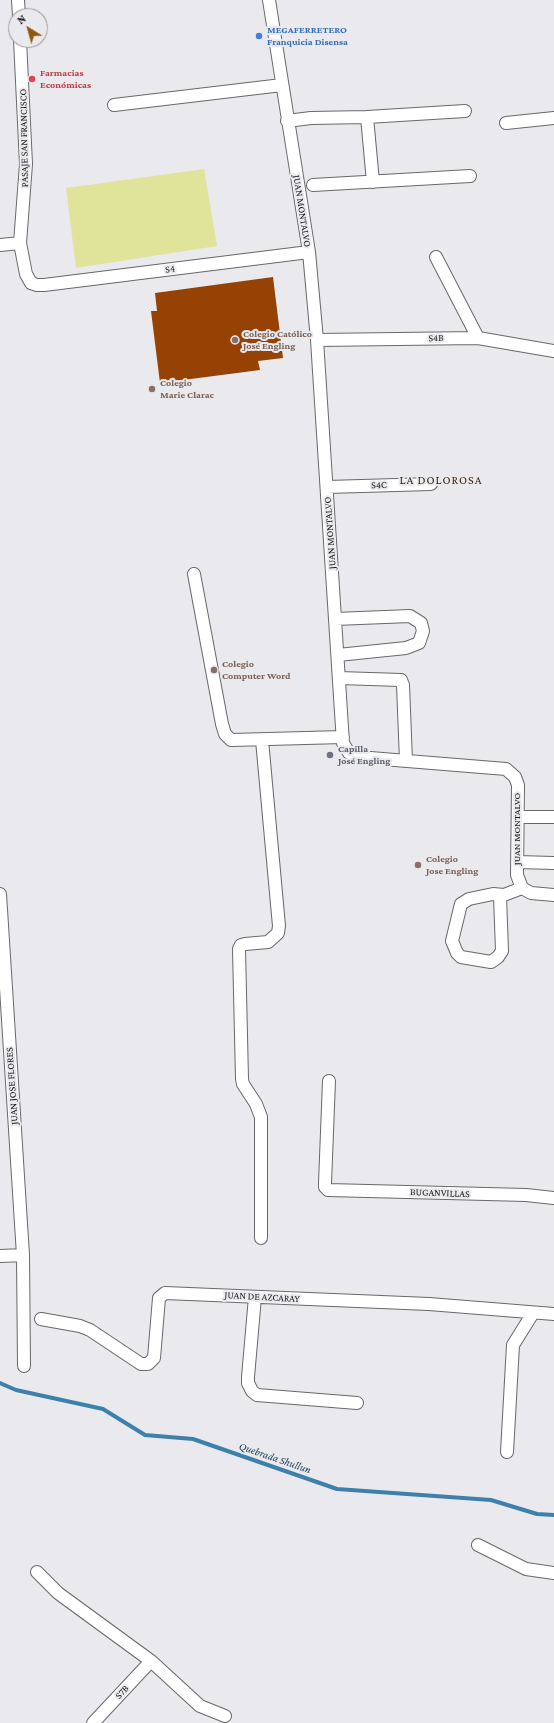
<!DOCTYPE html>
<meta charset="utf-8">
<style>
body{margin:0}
#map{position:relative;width:554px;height:1723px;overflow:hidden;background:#eaeaee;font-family:"Crimson Pro",serif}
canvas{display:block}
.north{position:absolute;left:8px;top:8px;width:40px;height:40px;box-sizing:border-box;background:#eaeaee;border:1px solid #969699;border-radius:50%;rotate:323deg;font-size:11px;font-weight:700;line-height:16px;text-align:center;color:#19191a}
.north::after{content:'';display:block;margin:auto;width:14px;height:18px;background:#8f580f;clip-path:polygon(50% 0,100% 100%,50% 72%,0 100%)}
</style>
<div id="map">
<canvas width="554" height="1723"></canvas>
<div class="north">N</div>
</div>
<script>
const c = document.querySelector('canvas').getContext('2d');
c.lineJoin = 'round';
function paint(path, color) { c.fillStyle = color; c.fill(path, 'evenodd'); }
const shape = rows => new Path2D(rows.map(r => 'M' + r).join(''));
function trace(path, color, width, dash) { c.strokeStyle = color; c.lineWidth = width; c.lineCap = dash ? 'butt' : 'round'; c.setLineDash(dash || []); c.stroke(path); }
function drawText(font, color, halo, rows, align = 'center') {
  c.font = font + ' "Crimson Pro",serif'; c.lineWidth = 4; c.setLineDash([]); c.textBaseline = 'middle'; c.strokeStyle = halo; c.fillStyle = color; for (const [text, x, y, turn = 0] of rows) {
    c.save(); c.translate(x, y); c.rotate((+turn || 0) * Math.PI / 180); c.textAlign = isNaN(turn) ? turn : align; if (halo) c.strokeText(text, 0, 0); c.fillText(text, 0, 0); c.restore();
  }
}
paint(shape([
 [204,169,217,246,76,268,66,188]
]), '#e0e39a');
trace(shape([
 [0,1383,16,1390,103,1409,145,1435,193,1439,337,1489,491,1500,537,1514,554,1515]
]), '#3c80ab', 4);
paint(shape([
 [273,277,283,358,258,361,260,370,160,383,151,311,157,311,155,293]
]), '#954204');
const minor = shape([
 [18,0,19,16],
 [269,0,309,252,317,340,343,743,349,753,358,757,506,769,515,777,518,785,517,875,522,888,531,893,554,895],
 [20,40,26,164,20,243,26,274,31,283,37,285,44,285,309,252],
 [114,105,282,85],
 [367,117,373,182],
 [287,121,311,118,367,117,465,111],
 [506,123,554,118],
 [313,185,470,176],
 [0,245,20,243],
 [436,257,478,338],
 [317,340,478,338,554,351],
 [327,487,431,484],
 [194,574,222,724,225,734,231,740,343,737],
 [335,619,410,616,421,623,423,631,419,643,406,648,338,655],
 [339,678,401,680,403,685,406,761],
 [518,817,554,817],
 [517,862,554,863],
 [0,894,23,1255,24,1366],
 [500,896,502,951,498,957,491,962,461,957,457,953,452,941,461,904,469,899,493,894,504,895,522,888],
 [329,1081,325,1183,325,1187,328,1190,526,1195,554,1198],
 [261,1238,261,1117,256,1104,243,1084,242,1079,239,949,241,945,245,944,268,942,278,933,279,926,262,740],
 [0,1256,23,1255],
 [255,1297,248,1377,248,1383,252,1391,257,1395,357,1403],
 [41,1319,80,1326,90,1330,141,1364,148,1364,154,1358,159,1298,165,1293,429,1304,554,1314],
 [507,1452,513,1345,533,1313],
 [478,1545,526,1569,554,1573],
 [37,1572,58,1593,151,1661,200,1706,225,1716],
 [93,1723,151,1661]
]);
trace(minor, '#68686b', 14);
trace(minor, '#fff', 12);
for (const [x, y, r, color] of [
 [259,36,4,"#3f7fe0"],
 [32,79,4,"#e0444e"],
 [235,340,4,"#8d6e63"],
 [152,389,4,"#8d6e63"],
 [214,670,4,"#8d6e63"],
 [330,755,4,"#6b7280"],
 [418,865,4,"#8d6e63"]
]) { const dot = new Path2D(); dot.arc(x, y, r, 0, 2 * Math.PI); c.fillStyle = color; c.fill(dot); trace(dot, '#eaeaee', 1.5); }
drawText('bold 10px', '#366cbe', '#eaeaee', [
 ["MEGAFERRETERO",267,30],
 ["Franquicia Disensa",267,42]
], 'left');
drawText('bold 10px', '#be3a42', '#eaeaee', [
 ["Farmacias",40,73],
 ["Económicas",40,85]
], 'left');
drawText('10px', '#19191a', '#eaeaee', [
 ["PASAJE SAN FRANCISCO",24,138,-91],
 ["JUAN MONTALVO",302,211,81],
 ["S4",170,269,-7],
 ["S4B",436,338,-1],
 ["S4C",379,485,-2],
 ["JUAN MONTALVO",330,533,-94],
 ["JUAN MONTALVO",517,829,-90],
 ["JUAN JOSE FLORES",12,1086,-94],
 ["BUGANVILLAS",440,1193,2],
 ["JUAN DE AZCARAY",262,1297,3],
 ["S7B",122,1692,-47]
]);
drawText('bold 10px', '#785e54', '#eaeaee', [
 ["Colegio Católico",243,334],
 ["José Engling",243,346],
 ["Colegio",160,383],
 ["Marie Clarac",160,395],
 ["Colegio",222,664],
 ["Computer Word",222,676],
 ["Colegio",426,859],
 ["Jose Engling",426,871]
], 'left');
drawText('bold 10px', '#5b616d', '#eaeaee', [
 ["Capilla",338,749],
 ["José Engling",338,761]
], 'left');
drawText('italic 11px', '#143d56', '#eaeaee', [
 ["Quebrada Shullun",275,1458,19]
]);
c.letterSpacing = '1px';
drawText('12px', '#3f2404', '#eaeaee', [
 ["LA DOLOROSA",441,480]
]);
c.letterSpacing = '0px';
</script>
